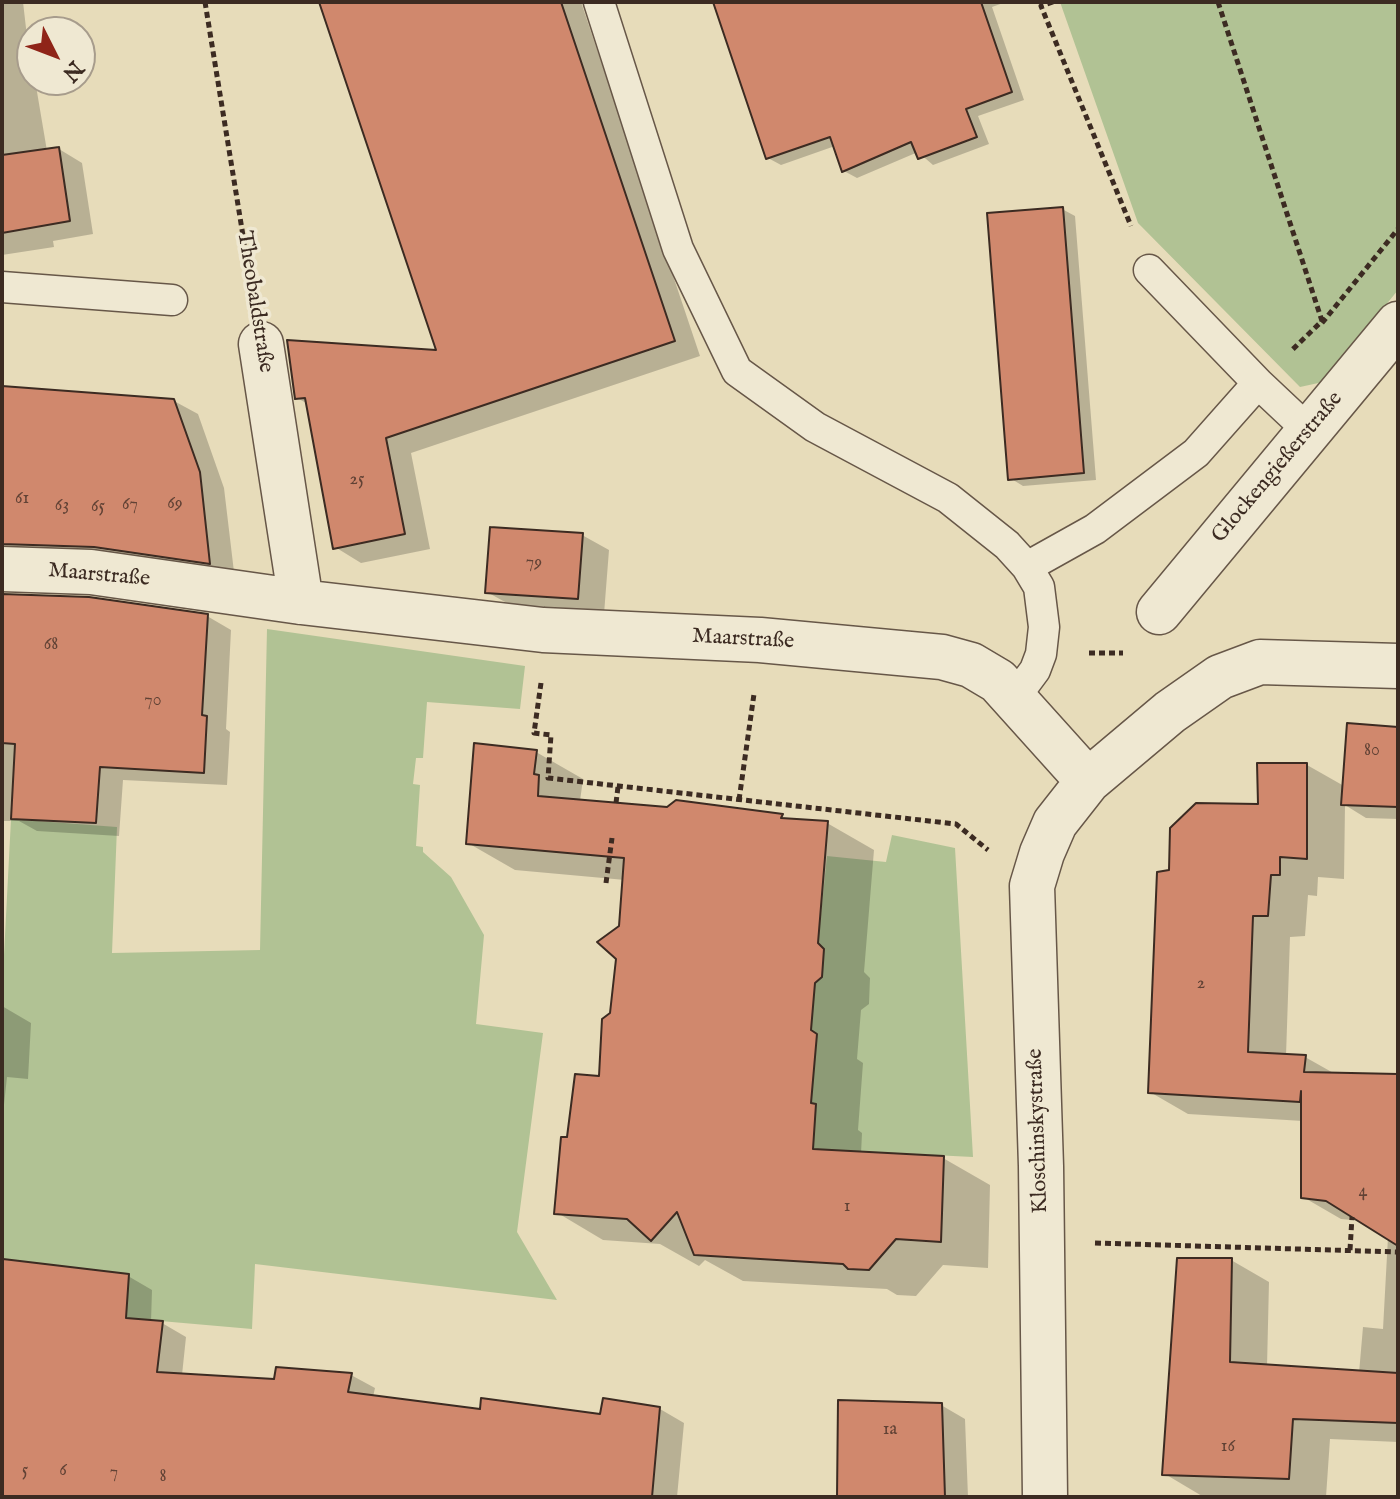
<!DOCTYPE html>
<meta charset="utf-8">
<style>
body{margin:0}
#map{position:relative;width:1400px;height:1499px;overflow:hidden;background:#e7dcba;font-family:"IM FELL English",serif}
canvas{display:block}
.frame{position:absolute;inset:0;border:4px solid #3c2b22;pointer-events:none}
.north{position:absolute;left:16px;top:16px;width:80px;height:80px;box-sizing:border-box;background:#efe8d2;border:2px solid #a79c8c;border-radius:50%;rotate:132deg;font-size:22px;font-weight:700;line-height:32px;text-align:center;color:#3c2b22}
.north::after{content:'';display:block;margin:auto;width:28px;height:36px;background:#8f2418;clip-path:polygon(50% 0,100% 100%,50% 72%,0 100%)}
</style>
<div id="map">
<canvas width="1400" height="1499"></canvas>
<div class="frame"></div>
<div class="north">N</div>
</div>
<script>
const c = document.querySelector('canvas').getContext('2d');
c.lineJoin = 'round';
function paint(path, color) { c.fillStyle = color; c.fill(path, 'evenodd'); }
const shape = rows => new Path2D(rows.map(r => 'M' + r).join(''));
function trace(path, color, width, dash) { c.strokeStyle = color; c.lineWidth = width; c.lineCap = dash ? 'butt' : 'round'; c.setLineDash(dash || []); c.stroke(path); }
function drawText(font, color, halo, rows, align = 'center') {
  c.font = font + ' "IM FELL English",serif'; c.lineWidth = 7; c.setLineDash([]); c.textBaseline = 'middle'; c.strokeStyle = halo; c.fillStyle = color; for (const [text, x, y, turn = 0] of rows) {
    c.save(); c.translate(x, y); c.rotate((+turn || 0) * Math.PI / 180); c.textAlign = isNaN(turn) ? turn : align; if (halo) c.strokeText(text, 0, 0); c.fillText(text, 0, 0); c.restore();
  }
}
paint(shape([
 [1060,2,1398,2,1398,290,1323,382,1300,387,1138,223],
 [267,629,525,666,520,709,427,702,423,758,416,758,413,784,420,785,416,846,423,847,423,852,451,877,484,935,476,1024,543,1033,517,1232,557,1300,255,1264,252,1329,126,1318,129,1274,3,1259,2,994,11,819,117,827,112,953,260,950],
 [892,835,955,848,973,1157,813,1149,816,1104,805,1102,815,983,822,976,824,949,818,943,827,856,886,862]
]), '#b1c294');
paint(shape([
 [2,2,23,2,32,80,35,80,47,151,59,149,82,163,93,234,53,241,54,247,2,255],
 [321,2,581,2,700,356,411,453,430,549,361,563,335,547,308,404,297,398,439,352],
 [715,2,1006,2,992,7,1024,100,978,116,989,144,933,165,918,152,857,178,844,171,835,146,781,165,768,158],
 [1062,209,1075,216,1096,480,1023,486,1010,478],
 [2,388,174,401,198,414,224,488,234,572,2,577],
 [582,535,609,550,604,614,514,607,487,592],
 [2,591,3,596,207,616,231,630,226,729,230,732,227,785,123,780,119,836,37,831,19,821,2,821],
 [1398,728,1398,819,1366,818,1345,805,1344,879,1318,877,1317,896,1308,895,1305,936,1290,937,1286,1056,1305,1057,1337,1075,1398,1076,1398,1442,1330,1439,1326,1497,1202,1496,1165,1474,1231,1260,1269,1282,1267,1367,1359,1373,1363,1327,1383,1329,1388,1237,1363,1221,1341,1219,1303,1197,1303,1121,1188,1114,1150,1092,1171,872,1260,806,1307,765,1344,786],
 [536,752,583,779,580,801,782,816,791,821,827,823,874,850,864,972,870,978,869,1004,861,1010,857,1059,863,1063,858,1130,862,1133,861,1154,943,1158,990,1185,988,1268,943,1265,916,1296,897,1295,887,1289,743,1281,705,1260,699,1266,660,1244,603,1240,556,1212,568,1139,601,1078,612,1014,625,880,515,870,468,843],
 [2,1006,31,1023,28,1079,7,1077,2,1123],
 [2,1261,128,1276,152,1290,151,1322,162,1323,186,1337,182,1375,275,1381,351,1375,375,1388,373,1397,482,1411,602,1416,660,1409,684,1423,677,1497,2,1497],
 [941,1405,965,1419,968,1497,838,1497]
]), '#0003');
const building = shape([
 [319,2,561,2,675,341,386,438,405,534,333,549,305,398,295,399,287,340,436,350,319,2],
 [713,2,981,2,1012,92,966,109,977,137,918,159,911,142,842,172,830,137,766,159,713,2],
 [59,147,70,221,2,233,2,155,59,147],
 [1063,207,1084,473,1008,480,987,213,1063,207],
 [2,386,174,399,200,472,210,564,94,547,2,544,2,386],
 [490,527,583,533,578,599,485,593,490,527],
 [2,594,89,597,208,614,202,715,207,716,204,773,100,767,96,823,11,819,15,744,2,743,2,594],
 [1347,723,1398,727,1398,807,1341,805,1347,723],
 [474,743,537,750,534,774,539,775,538,796,667,807,676,800,783,814,781,818,828,821,818,943,824,949,822,977,815,983,811,1030,817,1034,811,1103,816,1104,813,1149,944,1156,941,1242,896,1239,869,1270,848,1269,843,1264,694,1255,677,1212,651,1241,627,1219,554,1214,561,1137,567,1137,575,1074,599,1076,602,1019,610,1013,616,959,597,942,619,926,624,858,466,844,474,743],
 [1257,763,1307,763,1307,859,1280,857,1280,875,1271,875,1268,916,1253,916,1248,1052,1306,1055,1304,1072,1398,1074,1398,1246,1326,1201,1301,1198,1301,1091,1300,1102,1148,1093,1157,872,1169,870,1170,828,1196,803,1258,804,1257,763],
 [1177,1258,1232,1258,1230,1362,1398,1373,1398,1423,1293,1419,1289,1479,1162,1475,1177,1258],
 [3,1259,129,1274,126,1318,163,1321,157,1372,274,1379,276,1367,352,1373,348,1392,480,1409,481,1398,600,1414,603,1398,660,1407,652,1497,2,1497,3,1259],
 [838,1400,942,1403,945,1497,837,1497,838,1400]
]);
paint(building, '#d0886d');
trace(building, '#3c2b22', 2);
const lane = shape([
 [599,2,678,249,737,371,815,427,948,498,1007,545,1027,567,1039,587,1044,627,1041,654,1035,670,1015,697],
 [2,287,172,300],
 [1258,383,1309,431],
 [1027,567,1095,529,1196,453,1258,383,1149,270]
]);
const street = shape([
 [261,344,301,602],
 [2,569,91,572,301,602,543,630,760,640,942,657,971,665,998,681,1088,781],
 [1159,612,1398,324],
 [1045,1497,1041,1166,1032,886,1042,853,1055,823,1088,781,1170,712,1220,677,1260,662,1398,666]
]);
trace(lane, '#675748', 33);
trace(street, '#675748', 47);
trace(shape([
 [205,2,252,291],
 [1053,2,1041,6,1131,226],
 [1218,2,1322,321,1291,351],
 [1322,323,1398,229],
 [1089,653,1123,653],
 [541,683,534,733,551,735,548,778,956,824,988,850],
 [739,800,754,694],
 [616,803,618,787],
 [606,883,612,838],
 [1095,1243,1398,1252],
 [1350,1250,1352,1217]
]), '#3c2b22', 5, [6, 4]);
trace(lane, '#efe8d2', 30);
trace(street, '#efe8d2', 44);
drawText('18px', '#614235', null, [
 ["25",357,480],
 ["61",22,499],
 ["69",175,504],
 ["67",130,505],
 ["63",62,506],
 ["65",98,507],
 ["79",534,563],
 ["68",51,645],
 ["70",153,701],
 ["80",1372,751],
 ["2",1201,984],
 ["4",1363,1192],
 ["1",847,1207],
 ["1a",890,1430],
 ["16",1228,1447],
 ["5",25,1471],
 ["6",63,1471],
 ["7",114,1473],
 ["8",163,1477]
]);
drawText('22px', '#3c2b22', '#efe8d2', [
 ["Theobaldstraße",254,302,81],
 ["Glockengießerstraße",1278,468,-50],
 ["Maarstraße",99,576,5],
 ["Maarstraße",743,640,3],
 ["Kloschinskystraße",1039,1131,-92]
]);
</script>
